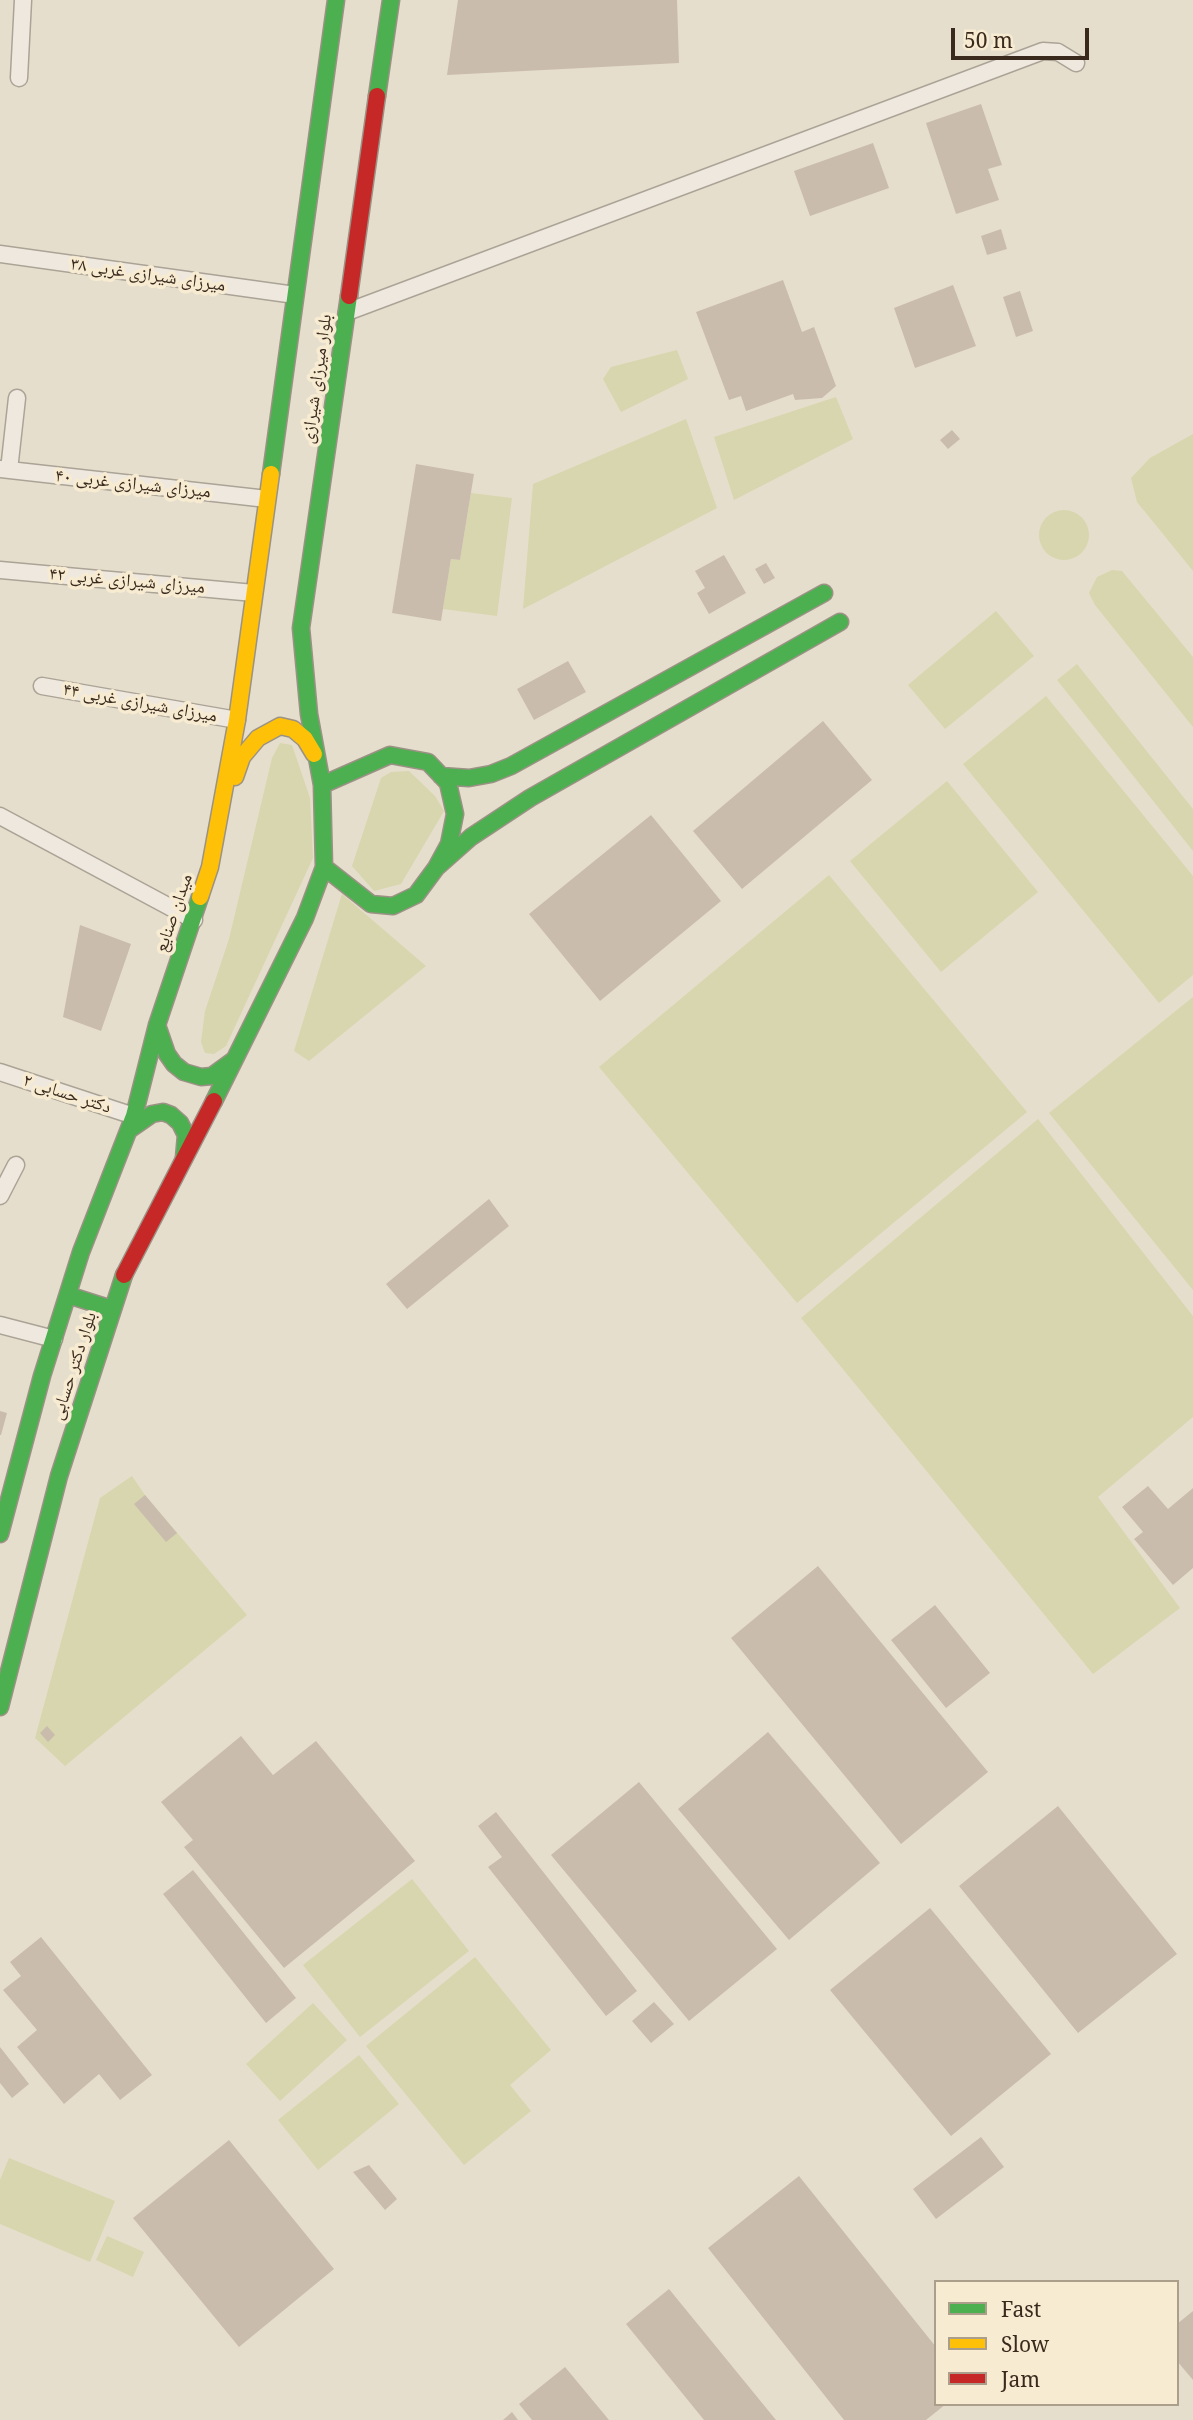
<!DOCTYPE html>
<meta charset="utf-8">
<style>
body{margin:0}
#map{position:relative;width:1193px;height:2420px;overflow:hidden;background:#e6decc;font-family:"Noto Serif",serif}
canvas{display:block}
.legend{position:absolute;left:934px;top:2280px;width:245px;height:126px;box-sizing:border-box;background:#f7ebd2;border:2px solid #ab9e8a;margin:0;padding:9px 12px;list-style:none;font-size:21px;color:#3a2a1d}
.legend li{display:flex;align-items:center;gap:14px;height:35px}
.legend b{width:35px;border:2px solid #ab9e8a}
.scale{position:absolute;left:951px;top:28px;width:138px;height:32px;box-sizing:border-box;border:4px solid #3a2a1d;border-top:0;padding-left:9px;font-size:21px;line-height:24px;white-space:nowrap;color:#3a2a1d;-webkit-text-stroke:5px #f7ebd2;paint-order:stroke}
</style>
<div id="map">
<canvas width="1193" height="2420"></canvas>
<ul class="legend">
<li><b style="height:9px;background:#4caf50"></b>Fast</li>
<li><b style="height:9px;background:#ffc107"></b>Slow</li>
<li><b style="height:9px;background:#c62828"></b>Jam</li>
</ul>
<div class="scale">50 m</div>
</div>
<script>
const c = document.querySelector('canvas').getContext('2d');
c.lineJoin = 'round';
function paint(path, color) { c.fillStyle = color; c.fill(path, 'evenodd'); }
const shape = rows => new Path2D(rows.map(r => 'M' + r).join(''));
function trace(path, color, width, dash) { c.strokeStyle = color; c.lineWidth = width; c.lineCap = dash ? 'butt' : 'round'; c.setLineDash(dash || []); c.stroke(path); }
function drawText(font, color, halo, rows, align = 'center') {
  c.font = font + ' "Noto Serif","Noto Naskh Arabic",serif'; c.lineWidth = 7; c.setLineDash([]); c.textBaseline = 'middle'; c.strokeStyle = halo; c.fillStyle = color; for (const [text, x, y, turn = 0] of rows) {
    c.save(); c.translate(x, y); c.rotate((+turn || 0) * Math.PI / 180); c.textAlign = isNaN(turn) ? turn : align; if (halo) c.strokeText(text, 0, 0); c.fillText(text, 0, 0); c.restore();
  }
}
paint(shape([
 [677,350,688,379,621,412,603,379,611,367],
 [836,397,853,439,734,500,714,437],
 [686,419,717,508,523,609,533,484],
 [1193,434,1193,571,1137,502,1131,478,1150,458],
 [471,493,512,498,497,616,443,609,451,559,460,560],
 '1039 535a25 25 0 1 1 50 0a25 25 0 1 1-50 0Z',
 [1112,570,1122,571,1193,657,1193,727,1095,605,1089,593,1097,577],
 [996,611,1034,656,945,729,908,685],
 [1077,664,1193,809,1193,851,1057,680],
 [1046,696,1193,876,1193,975,1159,1003,963,764],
 [280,743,292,745,310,798,313,858,226,1046,214,1054,205,1053,201,1042,205,1011,229,939,272,758],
 [409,771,435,796,444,811,401,884,374,891,352,866,381,778,391,772],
 [947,781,1038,892,941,972,850,861],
 [829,875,1027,1112,797,1303,599,1067],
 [342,894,426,966,309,1061,294,1051],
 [1193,997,1193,1290,1049,1113],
 [1038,1119,1193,1316,1193,1417,1098,1497,1180,1608,1093,1674,801,1318],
 [132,1476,145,1495,247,1615,65,1766,35,1738,100,1498],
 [412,1879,469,1951,360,2037,303,1965],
 [475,1957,551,2050,510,2085,531,2111,464,2165,366,2046],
 [313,2003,347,2040,280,2101,246,2064],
 [359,2055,399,2104,318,2170,278,2120],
 [9,2158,115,2201,90,2262,0,2224,0,2180],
 [107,2236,144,2252,133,2277,96,2260]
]), '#d7d6ae');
paint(shape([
 [458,0,677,0,679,63,447,75],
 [981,104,1002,165,988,169,999,200,956,214,926,123],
 [873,143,889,188,810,216,794,171],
 [1001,229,1007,249,987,255,981,236],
 [783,280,802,332,814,327,836,386,822,398,795,400,793,394,746,411,741,396,729,400,696,312],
 [953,285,976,346,915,368,894,308],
 [1020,291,1033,331,1016,337,1003,297],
 [952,430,960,439,948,449,940,440],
 [416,464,474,474,460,560,451,559,441,621,392,613],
 [724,555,746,593,709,614,697,593,705,588,695,571],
 [766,563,775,578,764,584,755,569],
 [568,661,586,692,534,720,517,689],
 [823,721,872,780,742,889,693,831],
 [651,815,721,901,600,1001,529,914],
 [80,925,131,944,101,1031,63,1017],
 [489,1199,509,1226,407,1309,386,1284],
 [0,1411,7,1413,1,1435,0,1435],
 [1148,1486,1168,1509,1193,1488,1193,1568,1173,1585,1134,1539,1143,1532,1122,1507],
 [145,1495,177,1533,166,1542,134,1504],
 [818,1566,988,1772,901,1844,731,1638],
 [935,1605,990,1673,946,1708,891,1640],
 [47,1726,55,1735,48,1742,40,1733],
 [768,1732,880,1863,789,1940,678,1809],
 [241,1736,273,1775,316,1741,415,1861,284,1968,184,1847,193,1840,161,1802],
 [639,1782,777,1949,689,2021,551,1855],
 [1058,1806,1177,1954,1078,2033,959,1886],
 [496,1812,637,1991,606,2016,488,1867,502,1857,478,1826],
 [193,1870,296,1998,266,2023,163,1894],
 [930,1908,1051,2054,951,2136,830,1990],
 [41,1937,152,2075,120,2100,99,2074,64,2104,17,2047,37,2030,3,1990,21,1976,10,1962],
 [654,2002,674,2024,651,2043,632,2021],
 [0,2047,29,2084,12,2098,0,2083],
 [981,2137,1004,2167,936,2219,913,2189],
 [229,2140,334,2269,239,2347,133,2218],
 [369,2165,397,2199,385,2210,353,2172],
 [799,2176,936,2347,936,2404,946,2404,926,2420,844,2420,708,2248],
 [669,2289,776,2420,704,2420,626,2324],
 [1193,2311,1193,2380,1177,2361,1177,2324],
 [565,2367,609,2420,532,2420,519,2404],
 [512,2412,518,2420,503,2420]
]), '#cabcad');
const street = shape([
 [19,78,23,0],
 [0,254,295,295],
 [347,312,1043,51,1058,52,1076,63],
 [0,469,267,499],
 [9,470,17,398],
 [0,570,254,593],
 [42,686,237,720],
 [0,816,194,920],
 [0,1072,134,1116],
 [0,1196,16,1165],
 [0,1325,54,1339]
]);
const fast = shape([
 [377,96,391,0],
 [271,474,336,0],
 [441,776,469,778,491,774,511,766,824,593],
 [322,785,390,755,428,762,448,783,455,814,449,844,436,868,416,895,393,906,371,904,324,867],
 [436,868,471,837,530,798,840,622],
 [157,1025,167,1054,174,1064,184,1072,201,1077,212,1076,234,1060],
 [214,1101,305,918,324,867,322,785,309,714,301,628,349,296],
 [129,1130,152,1114,163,1112,171,1115,180,1123,186,1135,184,1158],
 [68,1295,112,1309],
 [0,1534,42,1376,81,1252,134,1116,157,1025,200,897],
 [0,1707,59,1476,124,1275]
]);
const slow = shape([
 [235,777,242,757,258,738,280,726,293,729,305,739,314,754],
 [200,897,210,867,237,720,271,474]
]);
const jam = shape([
 [349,296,377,96],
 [124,1275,214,1101]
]);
trace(street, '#aba396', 19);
trace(fast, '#9b9285', 19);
trace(slow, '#9b9285', 19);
trace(jam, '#9b9285', 19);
trace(street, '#eee8df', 16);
trace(fast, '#4caf50', 16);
trace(slow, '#ffc107', 16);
trace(jam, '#c62828', 16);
drawText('18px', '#3a2a1d', '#f7ebd2', [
 ["میرزای شیرازی غربی ۳۸",148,275,8],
 ["بلوار میرزای شیرازی",317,379,-82],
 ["میرزای شیرازی غربی ۴۰",133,484,6],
 ["میرزای شیرازی غربی ۴۲",127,581,5],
 ["میرزای شیرازی غربی ۴۴",140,703,10],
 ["میدان صنایع",174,913,-71],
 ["دکتر حسابی ۲",67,1094,18],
 ["بلوار دکتر حسابی",74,1366,-72]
]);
</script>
